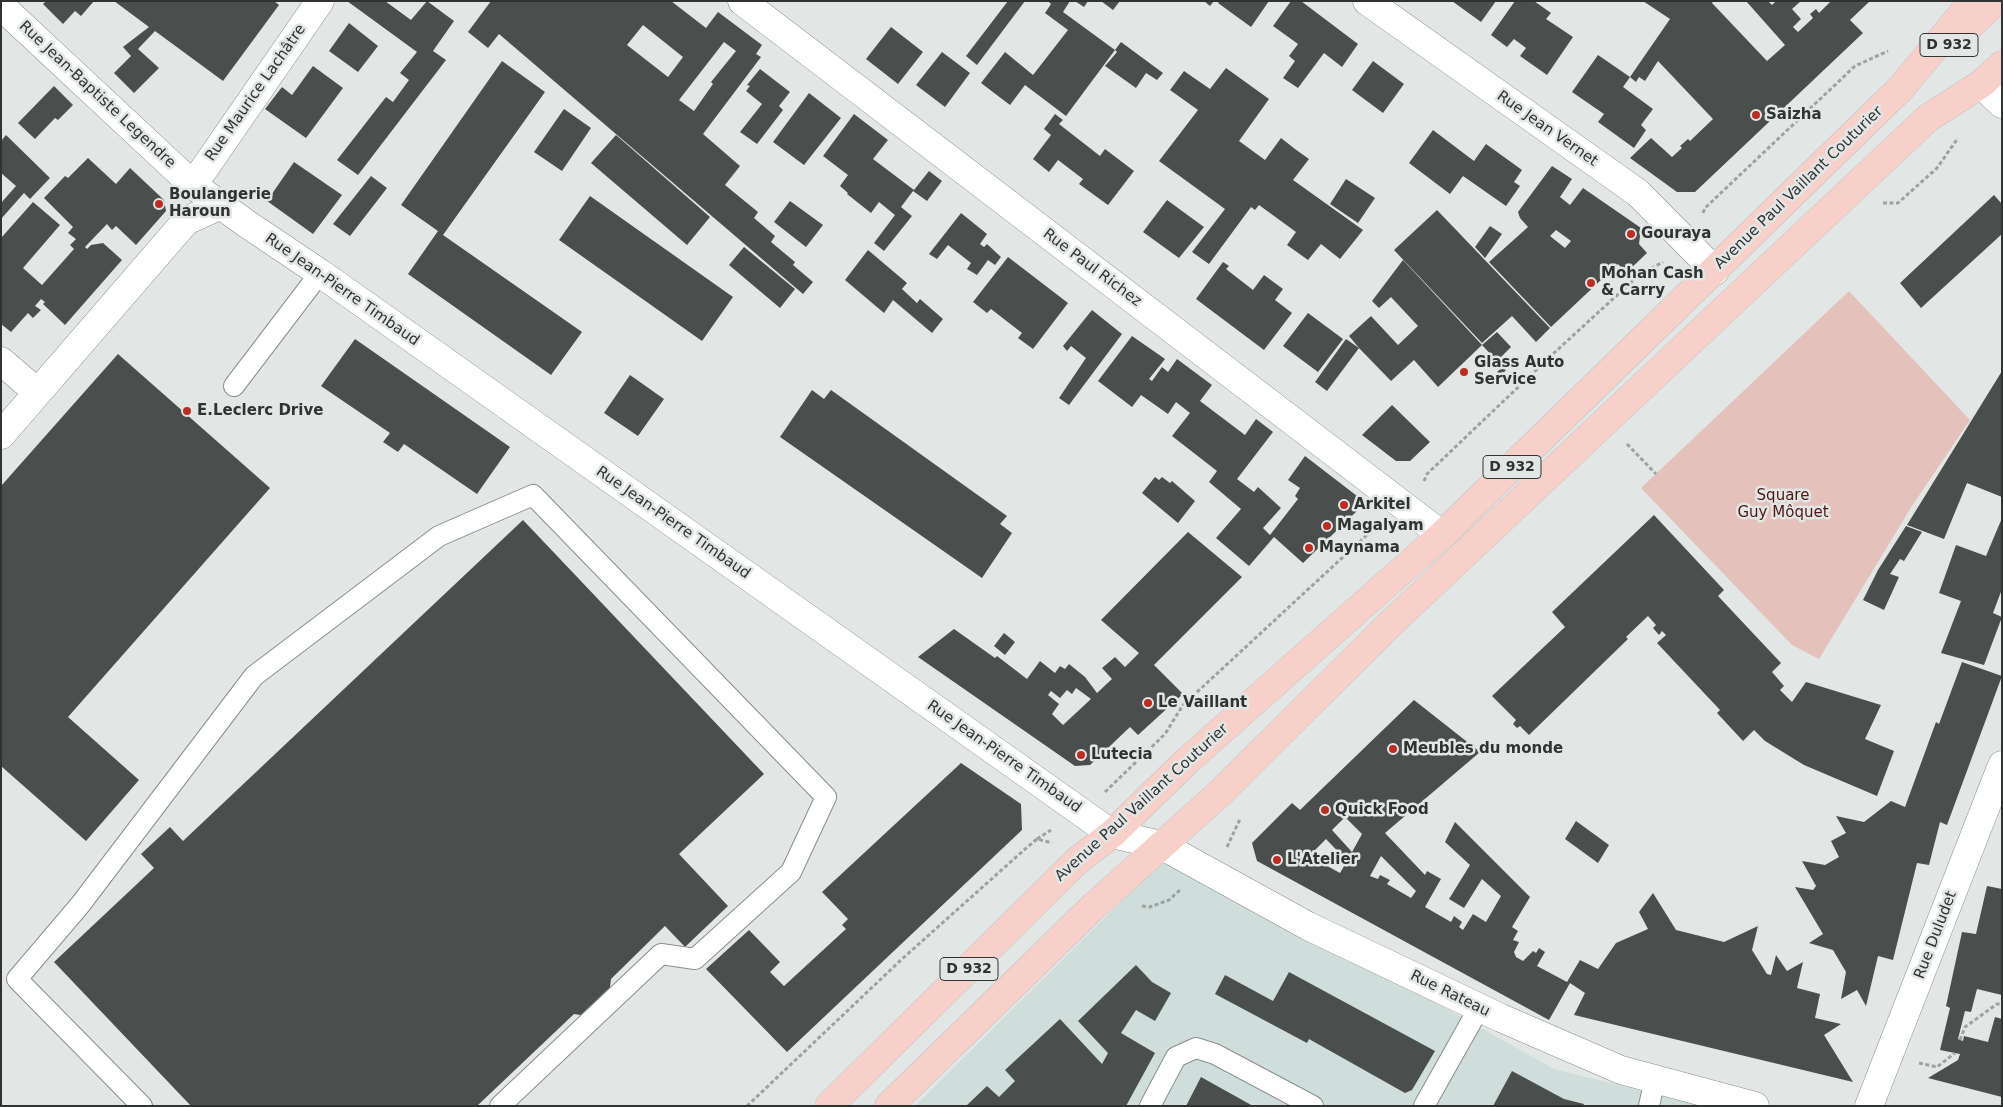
<!DOCTYPE html>
<meta charset="utf-8">
<style>
body{margin:0}
#map{position:relative;width:2003px;height:1107px;overflow:hidden;background:#e2e7e6;font-family:"DejaVu Sans",sans-serif}
canvas{display:block}
.frame{position:absolute;inset:0;border:2px solid #303332;pointer-events:none}
</style>
<div id="map">
<canvas width="2003" height="1107"></canvas>
<div class="frame"></div>
</div>
<script>
const c = document.querySelector('canvas').getContext('2d');
c.lineJoin = 'round';
function paint(path, color) { c.fillStyle = color; c.fill(path, 'evenodd'); }
const shape = rows => new Path2D(rows.map(r => 'M' + r).join(''));
function trace(path, color, width, dash) { c.strokeStyle = color; c.lineWidth = width; c.lineCap = dash ? 'butt' : 'round'; c.setLineDash(dash || []); c.stroke(path); }
function drawText(font, color, halo, rows, align = 'center') {
  c.font = font + ' "DejaVu Sans",sans-serif'; c.lineWidth = 5; c.setLineDash([]); c.textBaseline = 'middle'; c.strokeStyle = halo; c.fillStyle = color; for (const [text, x, y, turn = 0] of rows) {
    c.save(); c.translate(x, y); c.rotate((+turn || 0) * Math.PI / 180); c.textAlign = isNaN(turn) ? turn : align; if (halo) c.strokeText(text, 0, 0); c.fillText(text, 0, 0); c.restore();
  }
}
paint(shape([
 [1170,853,1554,1069,1703,1106,915,1106]
]), '#cfdddb');
paint(shape([
 [1849,291,1970,420,1912,506,1819,659,1792,645,1641,488]
]), '#e4c1bb');
paint(shape([
 [46,1,94,1,81,16,75,11,63,24,43,4],
 [114,1,274,1,279,5,223,81,155,31,138,49,159,68,134,93,114,73,131,56,123,47,149,27],
 [347,1,385,1,411,20,427,1,454,21,433,51,446,60,358,175,337,160,386,97,393,102,409,80,400,73,417,52],
 [491,1,671,1,706,28,718,12,762,45,756,54,761,57,703,134,740,166,725,185,758,212,754,218,775,236,771,242,795,262,793,265,813,282,803,294,499,34,488,48,468,32],
 [643,25,683,57,668,77,627,45],
 [724,42,736,51,711,82,713,84,694,111,679,100],
 [1008,1,1025,1,977,65,966,56],
 [1048,1,1070,1,1063,12,1115,50,1066,116,1025,85,1010,105,981,83,1005,52,1033,75,1068,30,1045,13,1051,4],
 [1075,1,1088,1,1084,7],
 [1101,1,1120,1,1113,10],
 [1204,1,1214,1,1210,6],
 [1219,1,1269,1,1251,27,1218,3],
 [1291,1,1301,1,1358,44,1342,67,1324,53,1298,88,1283,78,1295,61,1289,56,1298,44,1273,26],
 [1452,1,1496,1,1481,22],
 [1515,1,1534,1,1551,13,1546,19,1573,37,1547,75,1520,56,1526,48,1514,39,1507,47,1491,35],
 [1643,1,1713,1,1712,3,1767,61,1785,45,1746,1,1768,1,1772,5,1776,1,1801,1,1792,9,1801,19,1793,27,1798,32,1813,18,1810,14,1816,9,1819,13,1831,1,1870,1,1850,20,1863,33,1695,192,1677,192,1630,158,1651,138,1672,157,1682,148,1680,146,1688,139,1690,141,1713,119,1658,61,1645,81,1639,77,1636,82,1630,77,1670,19],
 [349,23,378,46,358,72,329,51],
 [891,27,923,52,898,84,866,59],
 [1121,42,1163,73,1157,80,1146,73,1136,88,1105,66,1117,52,1115,50],
 [942,52,970,73,945,107,916,85],
 [1598,55,1630,77,1623,87,1653,109,1641,125,1646,130,1634,148,1598,122,1604,114,1572,92],
 [502,61,545,92,443,235,582,332,551,375,408,274,438,231,401,205],
 [1373,61,1404,84,1383,113,1352,90],
 [313,66,343,88,306,138,265,109,282,87,292,95],
 [1226,68,1269,99,1239,141,1265,160,1281,138,1295,149,1309,159,1293,180,1363,230,1340,259,1321,244,1308,260,1287,245,1296,232,1259,205,1255,210,1251,207,1209,264,1192,252,1225,209,1159,161,1198,110,1170,90,1184,71,1210,89],
 [760,69,790,92,779,106,783,110,757,144,740,132,762,104,746,91,750,86,747,85],
 [54,86,73,105,58,120,55,118,35,139,18,123],
 [809,93,841,118,804,165,773,142],
 [564,109,591,128,562,171,534,152],
 [854,114,888,140,873,159,914,190,929,171,942,181,927,201,913,191,901,207,912,216,884,251,874,243,895,215,879,202,871,213,847,194,848,193,840,186,848,175,823,156],
 [1055,114,1063,120,1059,124,1100,156,1105,149,1134,171,1108,205,1079,184,1083,179,1058,160,1049,172,1033,159,1051,135,1044,129],
 [1433,130,1474,161,1486,144,1522,170,1514,182,1520,186,1506,206,1463,176,1450,194,1409,163],
 [6,135,50,178,30,199,24,193,1,219,1,203,16,186,1,173,1,141],
 [616,135,710,217,687,245,591,163],
 [88,158,116,184,130,168,164,200,166,211,136,245,116,226,112,230,107,224,85,247,87,249,91,245,103,243,122,260,65,325,43,304,45,302,41,299,35,306,41,310,33,318,28,313,11,332,1,324,1,238,33,202,60,225,23,268,42,285,74,249,70,245,76,239,68,233,73,227,44,198,65,176,68,178],
 [294,162,342,195,313,234,267,201],
 [1552,166,1572,179,1560,197,1570,205,1583,188,1641,228,1639,244,1647,253,1626,273,1618,264,1551,327,1489,262,1528,227,1520,218,1518,212],
 [1556,230,1571,241,1565,248,1550,236],
 [371,176,387,188,350,236,333,224],
 [1346,179,1375,198,1358,223,1330,204],
 [1994,195,2002,204,2002,234,1921,308,1900,283],
 [590,196,733,297,702,341,559,240],
 [1167,200,1204,227,1179,258,1143,232],
 [790,201,823,225,806,247,774,222],
 [1437,210,1550,328,1536,342,1512,316,1482,343,1394,250],
 [961,213,987,234,980,244,984,247,987,244,1001,257,995,265,988,260,977,275,967,269,971,263,948,245,937,259,929,254],
 [1490,226,1502,234,1485,258,1475,247],
 [744,247,795,289,780,308,729,265],
 [868,250,907,283,902,289,917,303,920,299,943,319,932,333,893,300,884,313,845,280],
 [1008,257,1068,303,1033,349,1018,338,1022,333,991,309,987,313,973,302],
 [1403,260,1482,345,1438,387,1414,360,1391,381,1359,348,1327,391,1315,382,1346,339,1359,348,1349,336,1371,316,1398,345,1418,326,1391,297,1379,308,1372,301],
 [1223,262,1229,266,1226,269,1253,290,1264,275,1283,289,1275,300,1292,313,1264,350,1196,299],
 [1092,310,1122,334,1069,405,1059,398,1086,358,1071,346,1067,351,1063,346],
 [1308,313,1343,339,1318,372,1283,346],
 [1497,332,1511,347,1497,361,1482,345],
 [1132,336,1165,359,1149,379,1152,381,1162,367,1168,372,1177,359,1212,385,1200,401,1245,435,1256,419,1273,432,1237,479,1254,492,1258,487,1281,508,1263,528,1270,535,1298,499,1295,496,1300,488,1288,480,1305,456,1357,496,1358,510,1303,563,1274,537,1249,566,1216,538,1241,509,1209,482,1217,471,1172,436,1190,413,1176,402,1168,414,1141,395,1132,407,1098,381],
 [355,339,510,447,477,494,404,444,398,452,383,442,390,433,321,386],
 [118,354,270,488,68,717,139,780,86,841,1,766,1,486],
 [1503,366,1506,370,1500,376,1497,372],
 [2002,371,2002,497,1967,483,1944,539,1907,525],
 [630,375,664,399,638,436,604,413],
 [812,390,824,399,831,390,1007,516,1000,524,1012,533,982,578,780,437],
 [1392,405,1430,442,1410,461,1396,461,1362,435],
 [1155,477,1159,480,1162,477,1170,483,1172,481,1195,501,1178,523,1142,493],
 [1654,515,1724,590,1718,596,1781,663,1772,672,1784,686,1780,690,1792,702,1806,682,1881,705,1865,739,1894,751,1877,796,1804,765,1765,741,1754,730,1743,741,1717,713,1720,710,1657,643,1666,635,1662,631,1659,635,1653,628,1656,625,1648,616,1626,637,1628,639,1529,735,1520,726,1517,728,1513,724,1516,720,1492,696,1565,627,1552,612],
 [2002,518,2002,589,1993,613,2002,617,1984,665,1941,653,1961,601,1939,593,1956,545,1986,556],
 [523,520,764,774,679,854,728,906,685,947,665,926,611,979,608,1003,593,1017,574,1014,477,1106,191,1106,54,962,154,868,141,854,170,827,183,841],
 [1906,526,1922,532,1904,561,1900,559,1890,574,1899,577,1884,610,1863,600,1878,570],
 [1188,532,1242,577,1154,665,1183,694,1138,735,1130,727,1090,765,1075,766,918,657,954,629,995,658,997,656,1027,679,1040,661,1055,673,1060,666,1065,669,1069,664,1085,677,1097,693,1112,679,1102,668,1115,657,1125,667,1139,653,1101,620],
 [1076,688,1091,699,1063,725,1052,714,1059,704,1048,695,1051,691,1060,698,1067,690,1072,694],
 [1004,633,1015,642,1005,655,994,646],
 [1962,662,2002,676,1947,825,1940,822,1929,865,1917,863,1893,960,1878,956,1866,1006,1857,990,1841,999,1846,972,1833,950,1809,943,1823,934,1795,887,1813,890,1816,886,1802,861,1825,865,1839,857,1831,841,1846,833,1836,816,1864,822,1891,801,1905,807,1936,722,1939,724],
 [1414,700,1480,752,1385,833,1425,875,1427,871,1441,879,1425,907,1451,922,1454,916,1462,922,1459,927,1463,930,1473,914,1486,922,1501,896,1482,879,1464,908,1449,899,1470,865,1445,842,1455,822,1530,897,1512,927,1518,931,1513,940,1519,942,1514,952,1516,957,1523,961,1533,951,1536,953,1539,948,1545,952,1537,966,1567,982,1580,960,1598,969,1616,943,1648,929,1639,912,1653,893,1676,930,1724,942,1758,926,1752,950,1767,974,1771,975,1776,955,1787,971,1803,962,1797,988,1820,994,1815,1018,1841,1024,1824,1035,1853,1082,1574,1015,1585,993,1570,983,1549,1020,1257,861,1252,843,1292,803,1300,810],
 [1345,817,1362,834,1352,852,1332,830],
 [1326,839,1347,861,1340,873,1320,862,1312,853],
 [1381,856,1416,891,1411,898,1387,884,1390,880,1380,875,1378,879,1370,876],
 [961,763,1021,804,1022,830,787,1052,706,969,749,930,780,962,770,972,784,986,846,929,842,925,848,919,822,892],
 [1576,821,1609,845,1598,863,1565,839],
 [1987,886,2002,889,2002,995,1977,989,1971,1012,1965,1011,1958,1039,1963,1041,1964,1036,1988,1042,1995,1017,2002,1019,2002,1097,1928,1078,1958,1060,1960,1054,1940,1050,1950,1008,1946,1006,1962,932,1976,934],
 [1136,965,1152,982,1171,993,1155,1021,1136,1010,1121,1033,1155,1053,1126,1106,966,1106,987,1086,999,1097,1015,1081,1005,1070,1060,1019,1102,1064,1108,1053,1078,1021],
 [1289,972,1435,1051,1412,1090,1405,1093,1309,1039,1307,1043,1215,994,1225,975,1273,1001],
 [1512,1071,1564,1099,1584,1104,1583,1106,1493,1106],
 [1201,1077,1253,1106,1186,1106]
]), '#4a4f4e');
const service = shape([
 [234,386,320,273],
 [142,1106,17,979,80,905,254,676,439,536,533,495,826,797,791,872,695,959,661,954,500,1106],
 [1150,1106,1176,1057,1196,1048,1215,1054,1313,1106],
 [1424,1106,1479,1008],
 [1649,1106,1655,1079]
]);
const minor = shape([
 [742,1,1442,535],
 [1367,1,1638,193,1715,271],
 [1,6,193,185,247,224,320,273,1112,834,1161,845],
 [1981,84,2002,104],
 [193,185,320,1],
 [1,361,37,392],
 [1,435,186,221,221,205],
 [1869,1106,2002,765]
]);
const tertiary = shape([
 [1161,845,1308,926,1501,1018,1621,1070,1755,1106]
]);
const primary = shape([
 [1964,31,1996,1],
 [829,1106,1078,860,1112,834,1188,760,1442,535,1901,88,1973,1],
 [889,1106,1094,906,1220,793,1388,626,1928,118,1981,84,2002,65]
]);
trace(service, '#898e8d', 22);
trace(minor, '#898e8d', 29);
trace(tertiary, '#898e8d', 29);
trace(primary, '#c1c2c2', 29);
trace(shape([
 [1883,203,1898,203,1937,168,1958,138],
 [1703,213,1705,208,1855,66,1888,51],
 [1627,444,1656,474],
 [1424,481,1427,474,1554,353,1639,275,1663,262],
 [1105,792,1165,734,1183,705,1369,533,1381,528],
 [1037,839,1051,830],
 [1227,847,1240,819],
 [1142,906,1150,907,1169,900,1180,890],
 [1960,1040,1965,1027,1997,1004,2002,1004],
 [1919,1063,1937,1067,1955,1053],
 [747,1106,902,959,1024,850,1037,839,1052,843]
]), '#9ea2a1', 3, [4, 2.5]);
trace(service, '#fff', 20);
trace(minor, '#fff', 28);
trace(tertiary, '#fff', 28);
trace(primary, '#f8d0ca', 28);
for (const [x, y, r, color] of [
 [1756,115,5,"#bb2d24"],
 [159,204,5,"#bb2d24"],
 [1631,234,5,"#bb2d24"],
 [1591,283,5,"#bb2d24"],
 [1464,372,5,"#bb2d24"],
 [187,411,5,"#bb2d24"],
 [1344,505,5,"#bb2d24"],
 [1327,526,5,"#bb2d24"],
 [1309,548,5,"#bb2d24"],
 [1148,703,5,"#bb2d24"],
 [1393,749,5,"#bb2d24"],
 [1081,755,5,"#bb2d24"],
 [1325,810,5,"#bb2d24"],
 [1277,860,5,"#bb2d24"]
]) { const dot = new Path2D(); dot.arc(x, y, r, 0, 2 * Math.PI); c.fillStyle = color; c.fill(dot); trace(dot, '#e2e7e6', 2); }
for (const [x, y, w] of [
 [1949,45,58],
 [1512,467,58],
 [969,969,58]
]) { const box = new Path2D(); box.roundRect(x - w / 2, y - 11.5, w, 23, 4); c.fillStyle = '#e2e7e6'; c.fill(box); trace(box, '#303332', 1); }
drawText('bold 14px', '#303332', null, [
 ["D 932",1949,45],
 ["D 932",1512,467],
 ["D 932",969,969]
]);
drawText('15px', '#303332', '#e2e7e6', [
 ["Rue Maurice Lachâtre",256,93,-55],
 ["Rue Jean-Baptiste Legendre",97,95,43],
 ["Rue Jean Vernet",1547,129,35],
 ["Avenue Paul Vaillant Couturier",1799,188,-44],
 ["Rue Paul Richez",1092,268,37],
 ["Rue Jean-Pierre Timbaud",342,290,35],
 ["Rue Jean-Pierre Timbaud",673,523,35],
 ["Rue Jean-Pierre Timbaud",1004,757,35],
 ["Avenue Paul Vaillant Couturier",1142,803,-42],
 ["Rue Duludet",1936,935,-69],
 ["Rue Rateau",1450,994,26]
]);
drawText('bold 15px', '#303332', '#e2e7e6', [
 ["Saizha",1766,115],
 ["Boulangerie",169,195],
 ["Haroun",169,212],
 ["Gouraya",1641,234],
 ["Mohan Cash",1601,274],
 ["& Carry",1601,291],
 ["Glass Auto",1474,363],
 ["Service",1474,380],
 ["E.Leclerc Drive",197,411],
 ["Arkitel",1354,505],
 ["Magalyam",1337,526],
 ["Maynama",1319,548],
 ["Le Vaillant",1158,703],
 ["Meubles du monde",1403,749],
 ["Lutecia",1091,755],
 ["Quick Food",1335,810],
 ["L'Atelier",1287,860]
], 'left');
drawText('15px', '#4f1610', '#e2e7e6', [
 ["Square",1783,496],
 ["Guy Môquet",1783,513]
]);
</script>
